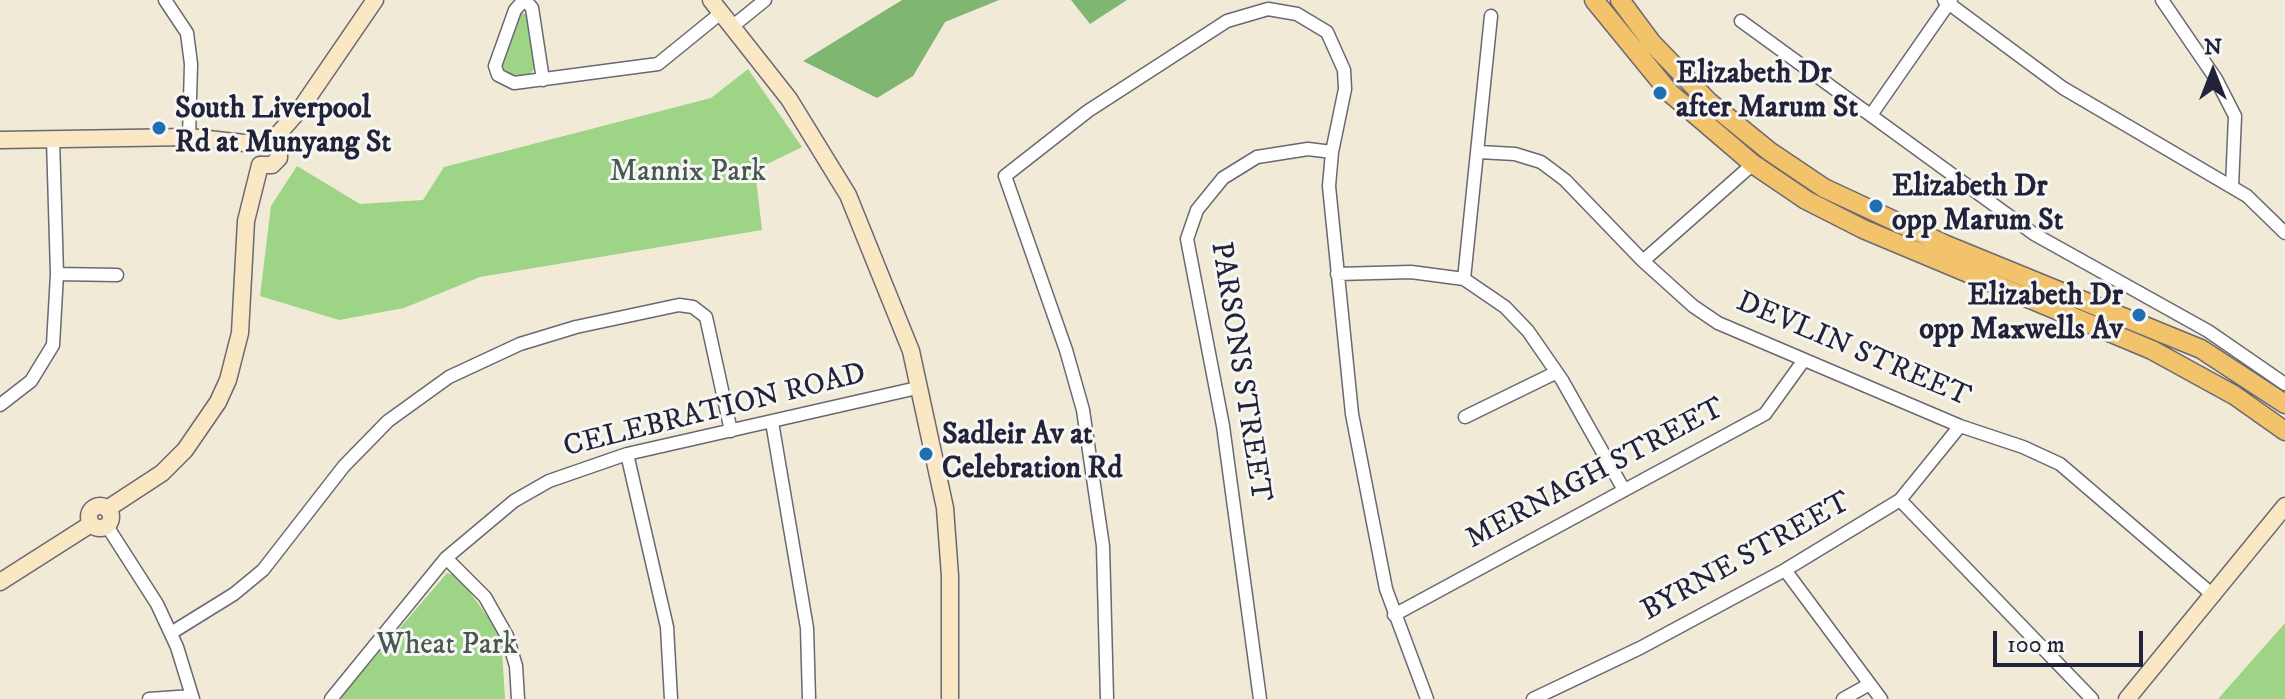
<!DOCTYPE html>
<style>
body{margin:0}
#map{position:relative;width:2285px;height:699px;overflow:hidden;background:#f1ead7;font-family:"IM FELL DW Pica",serif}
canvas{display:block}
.north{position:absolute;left:2173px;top:32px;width:80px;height:80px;-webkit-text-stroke:6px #f6f6f2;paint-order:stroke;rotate:0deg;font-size:22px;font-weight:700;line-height:32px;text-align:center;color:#22223b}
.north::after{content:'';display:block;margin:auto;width:28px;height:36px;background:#22223b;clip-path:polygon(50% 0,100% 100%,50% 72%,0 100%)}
.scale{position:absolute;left:1993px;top:631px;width:150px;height:36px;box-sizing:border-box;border:4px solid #22223b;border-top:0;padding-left:10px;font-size:24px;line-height:28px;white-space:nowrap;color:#22223b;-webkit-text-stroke:6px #f6f6f2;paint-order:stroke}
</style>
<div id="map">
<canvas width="2285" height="699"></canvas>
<div class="north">N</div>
<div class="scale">100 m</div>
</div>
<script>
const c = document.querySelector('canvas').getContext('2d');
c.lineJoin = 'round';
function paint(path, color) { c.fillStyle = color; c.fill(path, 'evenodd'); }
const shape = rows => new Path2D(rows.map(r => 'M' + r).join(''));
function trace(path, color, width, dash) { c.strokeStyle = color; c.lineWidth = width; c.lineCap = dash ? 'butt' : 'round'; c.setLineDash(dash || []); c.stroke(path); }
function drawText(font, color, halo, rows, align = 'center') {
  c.font = font + ' "IM FELL DW Pica",serif'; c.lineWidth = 6; c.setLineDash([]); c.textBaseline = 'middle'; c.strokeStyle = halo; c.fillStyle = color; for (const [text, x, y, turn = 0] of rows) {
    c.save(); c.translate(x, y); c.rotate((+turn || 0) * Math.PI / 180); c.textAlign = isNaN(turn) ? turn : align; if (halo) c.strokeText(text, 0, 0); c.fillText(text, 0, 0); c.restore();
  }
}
paint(shape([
 [524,13,528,16,534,69,529,76,511,77,502,72,500,62,519,15],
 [748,69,802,147,755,170,762,230,480,277,404,308,339,320,260,296,271,206,297,166,360,204,423,200,444,167,711,98],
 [447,573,458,576,501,635,505,699,339,699],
 [2285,623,2285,699,2218,699]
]), '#9ed485');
paint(shape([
 [902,0,999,0,945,22,913,76,877,98,803,61],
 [1071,0,1127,0,1090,24]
]), '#7eb672');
const street = shape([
 [165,0,187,33,191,64,189,137],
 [524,0,515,10,495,66,498,75,514,83,658,64,722,12],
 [525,0,532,8,543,80],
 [1944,0,2063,88,2247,196,2285,233],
 [2162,0,2216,79,2235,116,2232,187],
 [1741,21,2034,234,2208,331,2285,384],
 [733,26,765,0],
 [1871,115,1951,0],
 [1479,152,1515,154,1541,162,1565,180,1643,261,1693,306,1718,323,1960,426,2023,447,2060,464,2214,596],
 [1643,261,1753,164],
 [57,274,117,275],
 [1337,274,1411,272,1464,279,1505,307,1528,331,1562,380,1624,490],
 [1464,279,1491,16],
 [0,405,31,381,53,345,57,274,53,139],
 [1465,417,1555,373],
 [772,422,807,628,809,699],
 [627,454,667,627,671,699],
 [1900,500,2092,699],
 [107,526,157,604,177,647,193,699],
 [446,558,485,597,507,636,516,666,518,699],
 [1785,570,1881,699],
 [1394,615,1765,414,1804,360],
 [171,633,234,594,263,570,344,466,388,421,449,377,520,344,576,327,679,305,693,307,706,317,731,431],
 [149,699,192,696],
 [331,699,446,558,514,501,549,481,627,454,917,388],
 [1107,699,1103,546,1083,410,1066,350,1005,176,1088,111,1227,21,1268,9,1297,14,1327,32,1344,70,1345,89,1332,152,1329,186,1352,414,1386,589,1427,699],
 [1260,699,1223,426,1187,239,1197,210,1223,178,1257,157,1308,149,1332,152],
 [1533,699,1640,648,1785,570,1900,500,1960,426],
 [1843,699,1868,685]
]);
const secondary = shape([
 [711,0,789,99,848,195,911,351,945,508,950,576,950,699],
 [0,140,189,137,254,144],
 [273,140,301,108,375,0],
 [260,165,272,165,279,158,279,147,273,140],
 '89 517a11 11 0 1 1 22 0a11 11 0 1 1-22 0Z',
 [107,509,162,473,185,450,218,402,228,380,240,333,246,221,260,165],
 [0,582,91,524],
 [2127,699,2285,506]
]);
const primary = shape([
 [1594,0,1670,93,1753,164,1806,200,1863,229,2152,350,2234,395,2285,431],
 [1620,0,1652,43,1709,102,1769,151,1824,188,1944,244,2201,349,2285,404]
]);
trace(street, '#6a6872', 15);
trace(secondary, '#6a6872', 19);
trace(primary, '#6a6872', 21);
trace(street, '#fff', 12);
trace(secondary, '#fae7c3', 16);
trace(primary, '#f2c36a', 18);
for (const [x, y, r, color] of [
 [1660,93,8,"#1f6fb2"],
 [159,128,8,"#1f6fb2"],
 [1876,206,8,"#1f6fb2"],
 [2139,315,8,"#1f6fb2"],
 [926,454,8,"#1f6fb2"]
]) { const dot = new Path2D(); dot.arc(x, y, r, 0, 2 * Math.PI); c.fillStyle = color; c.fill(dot); trace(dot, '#f6f6f2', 3); }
drawText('bold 30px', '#22223b', '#f6f6f2', [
 ["Elizabeth Dr",1676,76],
 ["after Marum St",1676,110],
 ["South Liverpool",175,111],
 ["Rd at Munyang St",175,145],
 ["Elizabeth Dr",1892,189],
 ["opp Marum St",1892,223],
 ["Elizabeth Dr",2123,298,"right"],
 ["opp Maxwells Av",2123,332,"right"],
 ["Sadleir Av at",942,437],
 ["Celebration Rd",942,471]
], 'left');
drawText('30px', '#475751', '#f6f6f2', [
 ["Mannix Park",688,174],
 ["Wheat Park",447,647]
]);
drawText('30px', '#22223b', '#f6f6f2', [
 ["DEVLIN STREET",1853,351,23],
 ["PARSONS STREET",1239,372,81],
 ["CELEBRATION ROAD",715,412,-14],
 ["MERNAGH STREET",1596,475,-28],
 ["BYRNE STREET",1747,558,-29]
]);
</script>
